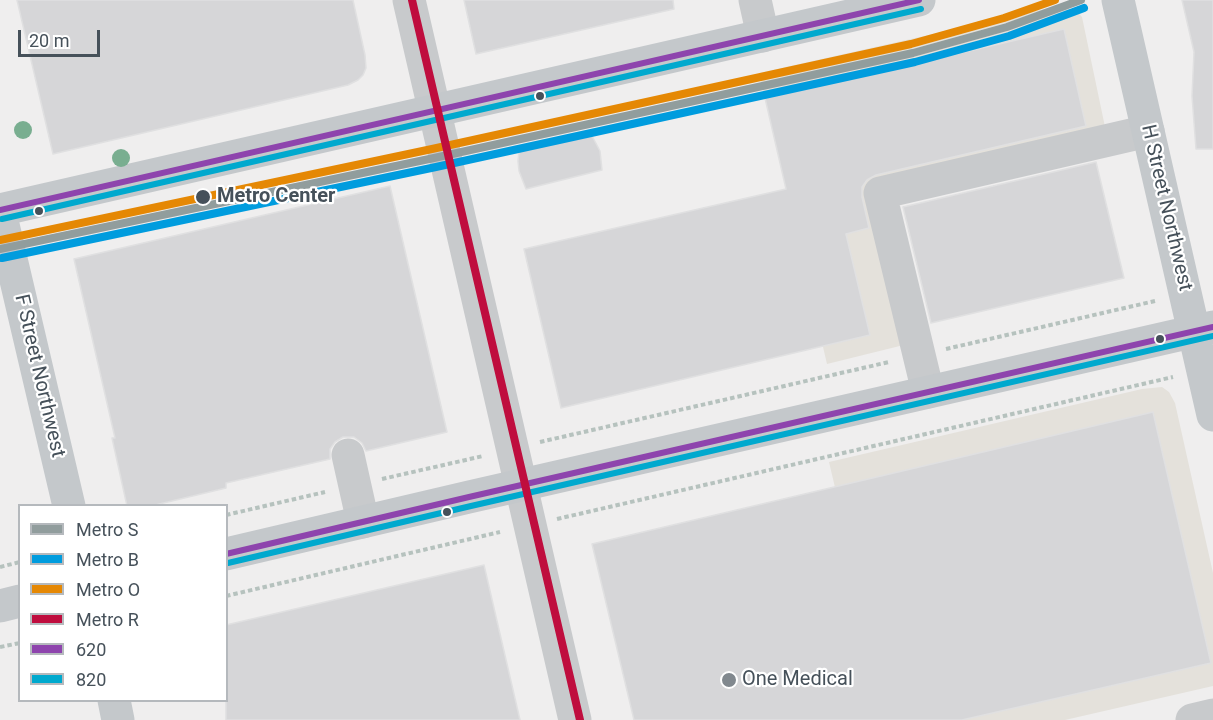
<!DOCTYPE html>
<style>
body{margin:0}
#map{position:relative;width:1213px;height:720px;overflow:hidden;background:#efeeee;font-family:Roboto,sans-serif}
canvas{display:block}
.legend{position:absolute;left:18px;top:504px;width:210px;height:198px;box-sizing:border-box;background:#fff;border:2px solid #b5b9bd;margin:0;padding:8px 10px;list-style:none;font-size:18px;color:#46515a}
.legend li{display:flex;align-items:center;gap:12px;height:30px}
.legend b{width:30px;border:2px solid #b5b9bd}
.scale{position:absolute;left:18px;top:30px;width:82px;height:27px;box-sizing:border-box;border:3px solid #46515a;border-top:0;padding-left:8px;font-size:18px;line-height:21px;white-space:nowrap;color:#46515a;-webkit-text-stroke:4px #fff;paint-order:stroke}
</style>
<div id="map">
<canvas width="1213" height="720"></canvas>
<ul class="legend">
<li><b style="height:8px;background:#919d9d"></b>Metro S</li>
<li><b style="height:8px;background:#009cde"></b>Metro B</li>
<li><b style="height:8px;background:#e58804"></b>Metro O</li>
<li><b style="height:8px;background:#bf0d3e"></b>Metro R</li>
<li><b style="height:8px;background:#8e44ad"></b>620</li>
<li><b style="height:8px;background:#00a9ce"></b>820</li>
</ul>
<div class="scale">20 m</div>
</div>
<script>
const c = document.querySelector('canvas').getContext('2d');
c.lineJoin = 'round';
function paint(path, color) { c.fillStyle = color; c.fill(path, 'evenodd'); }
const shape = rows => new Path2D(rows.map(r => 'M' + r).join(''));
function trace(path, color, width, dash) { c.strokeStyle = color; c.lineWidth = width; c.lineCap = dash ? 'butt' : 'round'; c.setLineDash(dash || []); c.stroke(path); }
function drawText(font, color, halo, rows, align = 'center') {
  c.font = font + ' Roboto,sans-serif'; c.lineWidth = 4.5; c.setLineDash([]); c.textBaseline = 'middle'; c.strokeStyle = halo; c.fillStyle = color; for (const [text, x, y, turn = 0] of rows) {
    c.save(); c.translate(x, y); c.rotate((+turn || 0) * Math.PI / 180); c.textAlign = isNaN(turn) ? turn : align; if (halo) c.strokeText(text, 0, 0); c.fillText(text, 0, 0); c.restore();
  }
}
paint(shape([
 [1049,8,1075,9,1082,17,1109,146,892,199,920,341,827,364,759,73],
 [1162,387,1169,392,1175,403,1213,573,1213,686,1065,720,890,720,829,462,1142,389]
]), '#e4e1db');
const building = shape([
 [17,0,353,0,365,55,366,68,363,75,358,80,348,85,53,154,17,0],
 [464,0,673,0,674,9,476,54,464,0],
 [1182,0,1213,0,1213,149,1196,149,1192,96,1194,52,1182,0],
 [1064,29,1086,126,876,175,867,180,862,187,862,197,869,228,846,234,870,335,561,408,524,249,786,189,765,98,1064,29],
 [591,134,600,151,602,170,526,189,519,171,518,161,519,151,591,134],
 [1096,162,1124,278,931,323,903,207,1096,162],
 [390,186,447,432,366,451,362,443,354,437,343,437,335,442,330,449,330,459,226,483,226,488,151,506,127,506,112,438,115,438,74,259,390,186],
 [1153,412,1211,663,962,720,634,720,592,544,1153,412],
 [484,565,520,720,226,720,226,625,484,565]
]);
paint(building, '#d6d6d8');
trace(building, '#e0e0e1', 1.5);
trace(shape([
 [946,349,1155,301],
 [540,442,889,362],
 [382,479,483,456],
 [226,515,325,492],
 [557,519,1173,377],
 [0,567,20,562],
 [226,596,500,532],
 [0,647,20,643]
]), '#b6c2be', 4, [4.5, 3]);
trace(shape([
 [409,0,575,720],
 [755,0,763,36],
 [928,392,880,193,1148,131],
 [348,455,363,522],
 [1192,720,1213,715]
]), '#c8cacc', 33);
trace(shape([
 [1118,0,1213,415],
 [0,210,919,0],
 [0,212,69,506],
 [226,554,469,497,1213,327],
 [0,606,20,601],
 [114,700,118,720]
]), '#c4c8cb', 33);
trace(shape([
 [0,210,919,0],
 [226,554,469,497,1213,327]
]), '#8e44ad', 6);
trace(shape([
 [2,219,921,9],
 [228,563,471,506,1213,336]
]), '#00a9ce', 6);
trace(shape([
 [0,249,434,158,913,53,1007,27,1081,0]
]), '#919d9d', 8);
trace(shape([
 [2,258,436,167,915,62,1009,36,1084,8]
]), '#009cde', 8);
trace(shape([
 [0,240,432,149,911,44,1004,18,1055,0]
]), '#e58804', 8);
trace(shape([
 [412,0,580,720]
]), '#bf0d3e', 8);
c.fillStyle = '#79ae90';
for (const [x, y] of [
 [23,130],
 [121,158]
]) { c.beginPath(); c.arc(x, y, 9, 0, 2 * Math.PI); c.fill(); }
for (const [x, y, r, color] of [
 [540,96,5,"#46515a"],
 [203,197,8,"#46515a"],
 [39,211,5,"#46515a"],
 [1160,339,5,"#46515a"],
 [447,512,5,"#46515a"],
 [729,680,8,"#81888e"]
]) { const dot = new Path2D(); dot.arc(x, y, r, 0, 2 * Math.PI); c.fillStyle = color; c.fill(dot); trace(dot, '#fff', 2); }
drawText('bold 20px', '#46515a', '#fff', [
 ["Metro Center",217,197]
], 'left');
drawText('20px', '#46515a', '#fff', [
 ["H Street Northwest",1166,208,77],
 ["F Street Northwest",39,376,77]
]);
drawText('20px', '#46515a', '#fff', [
 ["One Medical",742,680]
], 'left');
</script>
